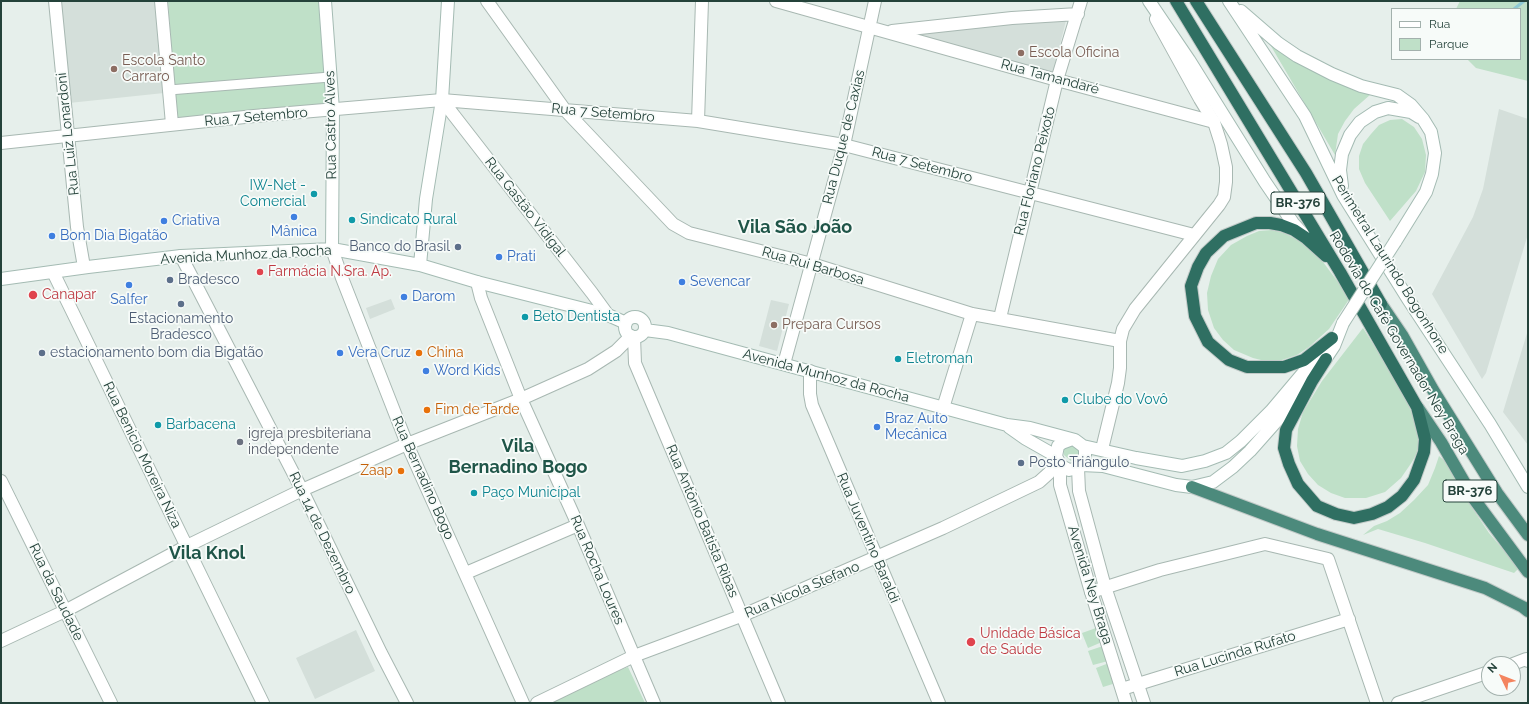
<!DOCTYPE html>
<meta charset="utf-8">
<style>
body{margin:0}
#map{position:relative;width:1529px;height:704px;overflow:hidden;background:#e6efeb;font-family:Raleway,sans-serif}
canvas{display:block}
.frame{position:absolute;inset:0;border:2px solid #24423a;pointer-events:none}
.legend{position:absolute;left:1391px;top:8px;width:130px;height:52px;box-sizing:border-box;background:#f7fbf9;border:1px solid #a3b1ad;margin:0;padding:5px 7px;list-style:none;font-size:12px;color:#24423a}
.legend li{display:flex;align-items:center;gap:8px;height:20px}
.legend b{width:20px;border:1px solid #a3b1ad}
.north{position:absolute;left:1481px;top:656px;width:40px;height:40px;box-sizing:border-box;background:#f7fbf9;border:1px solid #a3b1ad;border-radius:50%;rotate:313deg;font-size:11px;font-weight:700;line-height:16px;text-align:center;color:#24423a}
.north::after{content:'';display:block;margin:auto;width:14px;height:18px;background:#f4845f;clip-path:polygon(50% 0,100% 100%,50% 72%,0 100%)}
</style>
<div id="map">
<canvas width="1529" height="704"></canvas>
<div class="frame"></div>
<ul class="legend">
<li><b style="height:5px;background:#fff"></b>Rua</li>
<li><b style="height:11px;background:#bfe0c8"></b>Parque</li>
</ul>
<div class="north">N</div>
</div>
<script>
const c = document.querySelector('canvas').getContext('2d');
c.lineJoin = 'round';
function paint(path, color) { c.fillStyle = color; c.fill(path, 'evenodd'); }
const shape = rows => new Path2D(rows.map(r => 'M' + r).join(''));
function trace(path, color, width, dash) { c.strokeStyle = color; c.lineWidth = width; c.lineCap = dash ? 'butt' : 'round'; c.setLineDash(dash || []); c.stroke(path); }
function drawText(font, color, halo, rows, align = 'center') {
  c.font = font + ' Raleway,sans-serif'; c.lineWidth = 3.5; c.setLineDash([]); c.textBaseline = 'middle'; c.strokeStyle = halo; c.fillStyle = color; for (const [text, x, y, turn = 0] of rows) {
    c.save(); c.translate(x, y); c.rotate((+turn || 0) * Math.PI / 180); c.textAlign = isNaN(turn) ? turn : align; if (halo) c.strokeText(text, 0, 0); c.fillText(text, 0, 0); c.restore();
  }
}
paint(shape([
 [61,1,157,1,164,93,69,103],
 [1067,17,1053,72,915,34],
 [1499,109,1528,119,1528,234,1486,373,1482,379,1432,294,1473,217,1483,189],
 [391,299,395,309,370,319,366,308],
 [771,300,789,304,777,351,759,346],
 [1528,330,1528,445,1503,412],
 [356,630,375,671,315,699,296,658]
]), '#d4dfda');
paint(shape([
 [168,1,321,1,328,107,176,119],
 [1460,1,1528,1,1528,81,1476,68,1467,59,1520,59,1520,9,1456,9],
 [1268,41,1371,94,1354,109,1345,121,1338,134,1335,155],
 [1402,119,1414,127,1422,139,1426,155,1425,172,1416,191,1390,221,1365,183,1359,169,1359,156,1363,144,1371,134,1379,125,1390,120],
 [1272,230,1284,233,1306,244,1323,262,1350,298,1329,329,1309,347,1297,355,1282,360,1269,362,1253,358,1234,350,1223,340,1214,328,1208,310,1207,293,1211,276,1218,259,1231,245,1247,236,1259,231],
 [1363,328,1396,380,1405,397,1418,427,1421,439,1418,451,1412,462,1401,478,1385,492,1366,498,1345,498,1331,493,1318,485,1308,474,1300,461,1297,446,1298,429,1303,412,1322,381],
 [1069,442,1083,454,1077,461,1071,461,1064,455,1064,449],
 [1439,456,1446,462,1469,503,1489,533,1507,554,1520,567,1514,573,1425,543,1378,529,1363,535,1374,526,1387,521,1400,513,1414,500,1428,485,1435,468],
 [1096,628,1102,642,1088,648,1082,633],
 [1103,646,1108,661,1093,665,1088,651],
 [1109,663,1116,683,1103,687,1096,668],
 [628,667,645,703,541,703,574,687]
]), '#bfe0c8');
trace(shape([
 [1514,9,1524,1]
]), '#8ec9d4', 3);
const pedestrian = shape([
 [169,90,330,77]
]);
const minor = shape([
 [55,1,77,227,84,267],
 [161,1,172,124],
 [487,1,565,110,673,224,689,233,812,264,972,314,1120,341],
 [776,1,1057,80,1214,122],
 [892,31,1012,18,1078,14],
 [442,100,698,121,844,145,1194,235],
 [442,100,592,293,608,315],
 [698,121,702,1],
 [332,249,342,278,407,444,523,703],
 [181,256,302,490,381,653,407,703],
 [53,272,263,703],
 [477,282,481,298,521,399,578,525,654,703],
 [1000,318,1057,80,1081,1],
 [634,337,635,363,779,703],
 [784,364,844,145,875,1],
 [810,371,810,394,812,405,939,703],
 [943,408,972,314],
 [1,481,111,703],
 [466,573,578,525],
 [1091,592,1160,570,1265,544,1328,559,1377,703],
 [1,641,65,611,187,546,302,490,407,444,521,399,588,369,616,351,631,336],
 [1513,664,1526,659,1528,661],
 [1122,689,1349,619],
 [1398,703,1489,672]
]);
const tertiary = shape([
 [1,143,254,116,442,100],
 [1102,449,1118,383,1120,368,1120,341,1123,329,1135,309,1219,205,1224,197,1226,182,1226,167,1221,144,1214,122,1200,99,1156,19],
 [1060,465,1060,485,1091,592,1126,703],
 [1078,468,1079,491,1105,587,1144,703],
 [537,703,634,656,741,616,943,528,1039,482,1049,473,1058,461]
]);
const secondary = shape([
 [325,1,333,110,332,249],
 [1149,1,1189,60,1265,182,1293,223,1304,235],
 [1229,1,1305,116,1343,195,1408,299,1490,424,1528,487],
 [1241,11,1278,43,1297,56,1332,74,1361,86,1397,95,1411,105,1423,119,1431,132,1435,153,1432,174,1426,192,1395,242],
 [1342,186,1340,170,1342,154,1350,135,1360,122,1375,112,1388,108,1411,112,1419,117],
 [420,265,426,199,442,100,448,1],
 [1,279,88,267,181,256,332,249,420,265,477,282,608,315,626,323],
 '625 327a10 10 0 1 1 20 0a10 10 0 1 1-20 0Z',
 [645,330,668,333,1007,425,1030,428,1075,440,1083,446,1085,449,1085,458,1084,462,1078,468,1069,470,1060,465,1056,456,1058,446,1062,443,1070,440],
 [1320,367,1334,346,1343,323],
 [1009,427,1026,439,1056,456],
 [1083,446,1136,458,1182,466,1205,461,1226,453,1241,441,1271,411,1325,347],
 [1081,465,1103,466,1176,485,1192,487,1213,482,1233,467,1250,451,1289,407,1308,383]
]);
const trunk = shape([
 [1381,304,1402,335,1433,390,1497,493,1528,535],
 [1418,408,1441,442,1474,499,1528,572],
 [1192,487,1317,534,1485,588,1523,607,1528,611]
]);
const motorway = shape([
 [1176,1,1340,272,1417,407,1425,439,1424,452,1414,480,1402,496,1388,507,1372,514,1354,518,1336,514,1317,506,1298,484,1289,464,1284,448,1286,430,1312,381,1326,359],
 [1196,1,1306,173,1381,304],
 [1326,256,1306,238,1294,230,1281,225,1270,223,1256,223,1224,236,1206,253,1198,267,1191,286,1195,316,1208,342,1229,360,1247,367,1284,367,1304,360,1332,338]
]);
trace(pedestrian, '#a8b8b2', 11);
trace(minor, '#a8b8b2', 14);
trace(tertiary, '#a8b8b2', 14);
trace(secondary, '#a4bbb3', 14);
trace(trunk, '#c2cac8', 14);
trace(motorway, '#c2cac8', 14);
trace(pedestrian, '#fff', 9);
trace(minor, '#fff', 12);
trace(tertiary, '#fff', 12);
trace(secondary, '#fff', 12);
trace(trunk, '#4c8a7c', 12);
trace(motorway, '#2f6f62', 12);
const secondaryBridge = shape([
 [1343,323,1395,242]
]);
trace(secondaryBridge, '#a4bbb3', 14, []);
trace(secondaryBridge, '#fff', 12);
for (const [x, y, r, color] of [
 [1021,53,4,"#8d6e63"],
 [114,69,4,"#8d6e63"],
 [314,194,4,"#0f9aa8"],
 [294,217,4,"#3f7fe0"],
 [352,220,4,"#0f9aa8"],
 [164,221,4,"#3f7fe0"],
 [52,236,4,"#3f7fe0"],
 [458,247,4,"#5c6f8a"],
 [499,257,4,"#3f7fe0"],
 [260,272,4,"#e0444e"],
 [170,280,4,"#5c6f8a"],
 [682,282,4,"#3f7fe0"],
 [129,285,4,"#3f7fe0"],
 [33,295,5,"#e0444e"],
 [404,297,4,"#3f7fe0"],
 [181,304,4,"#5c6f8a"],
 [525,317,4,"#0f9aa8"],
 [774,325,4,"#8d6e63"],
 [42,353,4,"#5c6f8a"],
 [340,353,4,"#3f7fe0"],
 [419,353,4,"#e8710a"],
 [898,359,4,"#0f9aa8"],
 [426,371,4,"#3f7fe0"],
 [1065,400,4,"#0f9aa8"],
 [427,410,4,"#e8710a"],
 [158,425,4,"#0f9aa8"],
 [877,427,4,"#3f7fe0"],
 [240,442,4,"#6b7280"],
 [1021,463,4,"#5c6f8a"],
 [401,471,4,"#e8710a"],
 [474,493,4,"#0f9aa8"],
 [971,642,5,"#e0444e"]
]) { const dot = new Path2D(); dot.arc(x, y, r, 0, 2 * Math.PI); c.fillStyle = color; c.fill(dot); trace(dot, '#f7fbf9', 1.5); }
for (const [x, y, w] of [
 [1298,203,54],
 [1470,491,54]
]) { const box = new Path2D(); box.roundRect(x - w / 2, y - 11, w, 22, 3); c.fillStyle = '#f7fbf9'; c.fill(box); trace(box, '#24423a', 1); }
drawText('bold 13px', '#24423a', null, [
 ["BR-376",1298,203],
 ["BR-376",1470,491]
]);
drawText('14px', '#785e54', '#f7fbf9', [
 ["Escola Oficina",1029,53],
 ["Escola Santo",122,61],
 ["Carraro",122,77],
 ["Prepara Cursos",782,325]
], 'left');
drawText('14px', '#24423a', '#f7fbf9', [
 ["Rua Tamandaré",1050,77,15],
 ["Rua 7 Setembro",603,113,5],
 ["Rua 7 Setembro",256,117,-5],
 ["Rua Castro Alves",331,125,-91],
 ["Rua Luiz Lonardoni",68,134,-96],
 ["Rua Duque de Caxias",844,137,-76],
 ["Rua 7 Setembro",922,165,15],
 ["Rua Floriano Peixoto",1035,171,-76],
 ["Rua Gastão Vidigal",525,207,52],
 ["Avenida Munhoz da Rocha",246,255,-3],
 ["Perimetral Laurindo Bogonhone",1390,265,58],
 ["Rua Rui Barbosa",813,266,16],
 ["Rodovia do Café Governador Ney Braga",1399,343,59],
 ["Avenida Munhoz da Rocha",826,376,15],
 ["Rua Benicio Moreira Niza",142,455,64],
 ["Rua Bernadino Bogo",423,478,66],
 ["Rua Antônio Batista Ribas",702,521,67],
 ["Rua 14 de Dezembro",322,533,64],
 ["Rua Juventino Baraldi",868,538,67],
 ["Rua Rocha Loures",597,570,67],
 ["Avenida Ney Braga",1090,585,73],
 ["Rua Nicola Stefano",802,590,-23],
 ["Rua da Saudade",56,592,64],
 ["Rua Lucinda Rufato",1235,654,-17]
]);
drawText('14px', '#0d838f', '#f7fbf9', [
 ["IW-Net -",306,186,"right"],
 ["Comercial",306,202,"right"],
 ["Sindicato Rural",360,220],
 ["Beto Dentista",533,317],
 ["Eletroman",906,359],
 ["Clube do Vovô",1073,400],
 ["Barbacena",166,425],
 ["Paço Municípal",482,493]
], 'left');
drawText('14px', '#366cbe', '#f7fbf9', [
 ["Criativa",172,221],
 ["Mânica",294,232,"center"],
 ["Bom Dia Bigatão",60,236],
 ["Prati",507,257],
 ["Sevencar",690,282],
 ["Darom",412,297],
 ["Salfer",129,300,"center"],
 ["Vera Cruz",348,353],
 ["Word Kids",434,371],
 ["Braz Auto",885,419],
 ["Mecânica",885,435]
], 'left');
drawText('14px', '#4e5e75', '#f7fbf9', [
 ["Banco do Brasil",450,247,"right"],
 ["Bradesco",178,280],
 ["Estacionamento",181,319,"center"],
 ["Bradesco",181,335,"center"],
 ["estacionamento bom dia Bigatão",50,353],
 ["Posto Triângulo",1029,463]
], 'left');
drawText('14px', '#be3a42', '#f7fbf9', [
 ["Farmácia N.Sra. Ap.",268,272],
 ["Canapar",42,295],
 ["Unidade Básica",980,634],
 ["de Saúde",980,650]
], 'left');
drawText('14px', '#c56008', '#f7fbf9', [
 ["China",427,353],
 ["Fim de Tarde",435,410],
 ["Zaap",393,471,"right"]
], 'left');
drawText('14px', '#5b616d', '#f7fbf9', [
 ["igreja presbiteriana",248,434],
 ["independente",248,450]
], 'left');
drawText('bold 18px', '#1f5548', '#f7fbf9', [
 ["Vila São João",795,228],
 ["Vila",518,447],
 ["Bernadino Bogo",518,468],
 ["Vila Knol",207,554]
]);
</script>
